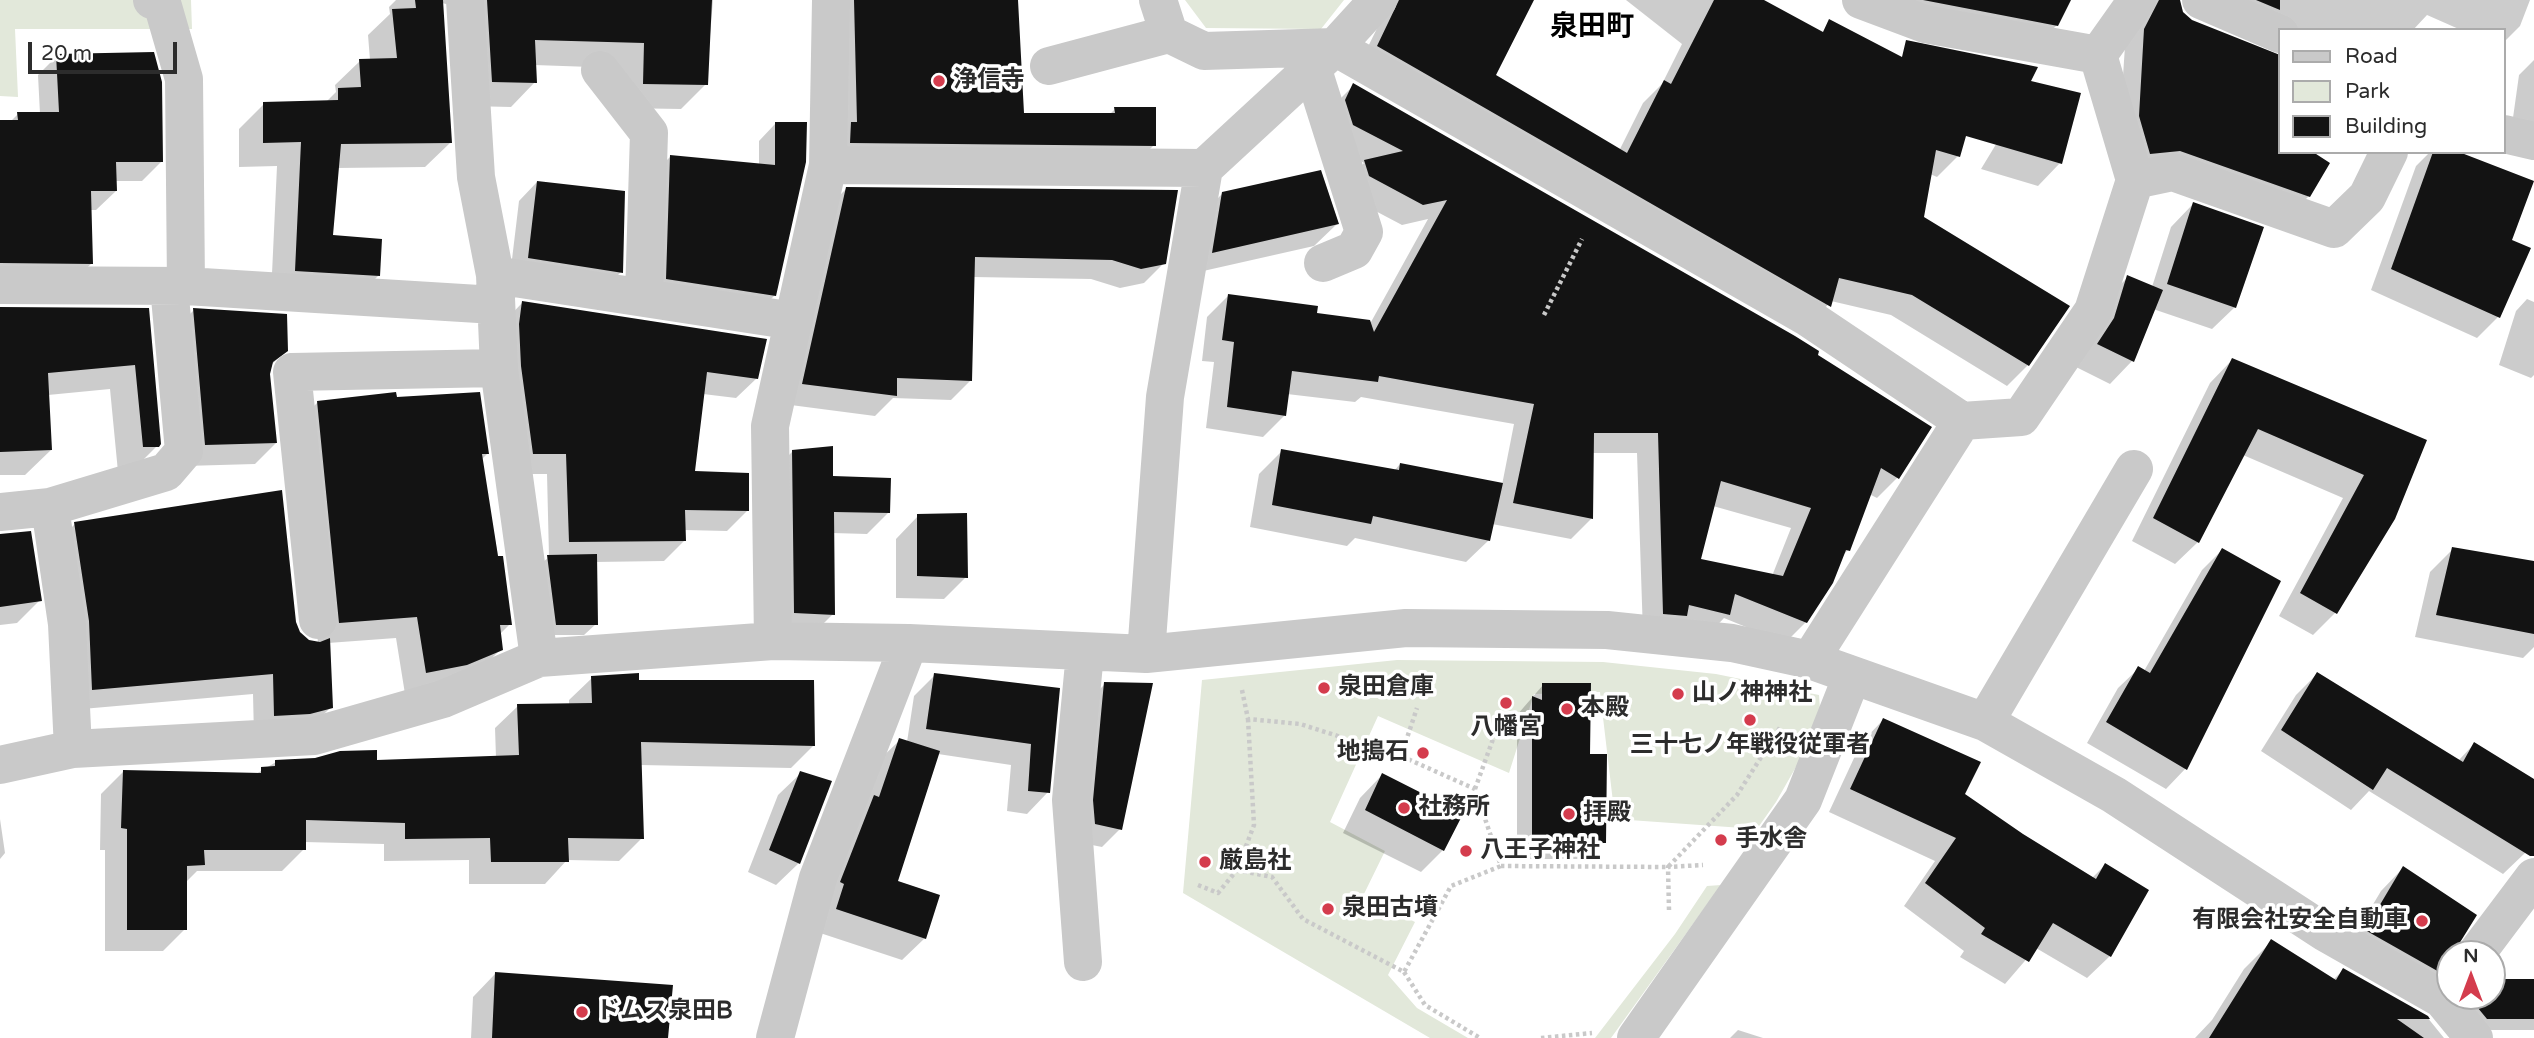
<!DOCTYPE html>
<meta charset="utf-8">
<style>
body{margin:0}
#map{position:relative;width:2534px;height:1038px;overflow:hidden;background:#fff;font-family:"Varela Round",sans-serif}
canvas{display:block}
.legend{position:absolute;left:2278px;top:28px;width:228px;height:126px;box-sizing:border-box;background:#fff;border:2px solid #ababab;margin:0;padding:9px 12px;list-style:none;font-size:21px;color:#2c2c2c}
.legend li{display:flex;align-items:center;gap:14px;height:35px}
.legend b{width:35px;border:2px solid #ababab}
.north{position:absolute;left:2436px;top:940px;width:70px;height:70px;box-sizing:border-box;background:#fff;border:2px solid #ababab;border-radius:50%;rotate:0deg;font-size:19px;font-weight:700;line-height:28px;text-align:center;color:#2c2c2c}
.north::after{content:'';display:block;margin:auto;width:24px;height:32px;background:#d43c4d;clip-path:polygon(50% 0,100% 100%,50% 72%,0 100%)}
.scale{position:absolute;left:28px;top:42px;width:149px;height:32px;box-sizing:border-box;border:4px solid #2c2c2c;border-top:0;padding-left:9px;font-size:21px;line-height:24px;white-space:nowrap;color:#2c2c2c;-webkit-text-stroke:5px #fff;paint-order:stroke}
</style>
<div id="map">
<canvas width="2534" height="1038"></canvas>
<ul class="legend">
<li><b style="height:9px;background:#c9c9c9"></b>Road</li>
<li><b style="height:19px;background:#e2e8da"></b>Park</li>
<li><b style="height:19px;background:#131313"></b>Building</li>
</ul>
<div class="north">N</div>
<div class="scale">20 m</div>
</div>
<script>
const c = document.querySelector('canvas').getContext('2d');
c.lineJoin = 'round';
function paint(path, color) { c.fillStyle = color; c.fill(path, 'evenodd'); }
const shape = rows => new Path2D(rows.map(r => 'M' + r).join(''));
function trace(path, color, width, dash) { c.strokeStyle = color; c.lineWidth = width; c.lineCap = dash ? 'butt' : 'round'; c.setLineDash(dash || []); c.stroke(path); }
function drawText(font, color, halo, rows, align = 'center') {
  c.font = font + ' "Varela Round","Noto Sans JP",sans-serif'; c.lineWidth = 7; c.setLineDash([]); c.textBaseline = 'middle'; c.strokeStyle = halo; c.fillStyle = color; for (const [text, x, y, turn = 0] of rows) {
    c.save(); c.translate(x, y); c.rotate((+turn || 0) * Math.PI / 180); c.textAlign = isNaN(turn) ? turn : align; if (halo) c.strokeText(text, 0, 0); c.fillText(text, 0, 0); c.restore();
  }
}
paint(shape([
 [0,0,191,0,192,29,15,29,18,97,0,96],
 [1185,0,1344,0,1321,29,1206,28],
 [1397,660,1603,662,1716,674,1819,695,1821,723,1776,802,1757,829,1615,819,1600,692,1534,694,1509,773,1378,716,1330,822,1385,851,1363,896,1415,922,1388,975,1417,1008,1468,1038,1430,1038,1183,893,1202,680],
 [1721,885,1611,1038,1595,1038,1675,934,1707,886]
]), '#e2e8da');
paint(shape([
 [396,0,713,0,706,84,681,109,619,108,620,68,534,65,535,82,511,107,468,106,450,5,442,3,450,143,425,167,337,168,331,236,379,275,354,300,271,295,277,166,239,167,239,129,264,104,326,102,336,92,335,85,360,61,370,60,368,35,390,14,389,7],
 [828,0,1012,0,1022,115,1109,115,1115,109,1154,145,1129,170,826,167],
 [1391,0,1527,0,1493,76,1619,151,1643,103,1662,84,1682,44,1626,0,1761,0,1958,156,1937,177,1930,174,1922,218,2067,307,2028,365,2007,386,1891,315,1831,301,1809,327,1358,67],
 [1849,0,2069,0,2057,25,2035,46],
 [2128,0,2178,0,2182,14,2191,21,2280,57,2280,112,2274,130,2280,134,2280,152,2309,196,2288,217,2159,171,2119,137],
 [2189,0,2530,0,2520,26,2504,42,2504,30,2461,30,2427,15,2413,30,2280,30],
 [57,56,161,162,142,181,115,181,116,191,96,210,90,210,92,263,72,282,0,282,0,122,11,121,18,114,40,114,38,75],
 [2534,60,2534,135,2511,132,2519,75],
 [1354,85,1816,356,1898,477,1877,498,1869,494,1848,550,1841,557,1806,622,1785,643,1724,618,1708,635,1643,634,1637,453,1592,453,1592,518,1571,539,1492,524,1489,540,1466,562,1355,538,1347,546,1250,527,1259,474,1282,451,1394,471,1400,464,1502,485,1514,424,1361,397,1355,402,1287,394,1284,416,1263,437,1206,428,1214,362,1202,361,1207,317,1228,296,1315,315,1371,322,1428,219,1402,225,1349,197,1344,183,1364,163,1333,146,1333,106],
 [1713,506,1791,528,1772,576,1699,560],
 [2018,108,2060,163,2038,186,1981,169],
 [775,124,775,295,758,312,651,295,654,173,671,156,759,165,759,141],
 [2430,152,2455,152,2509,241,2498,317,2477,338,2371,290,2416,166],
 [537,182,621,272,603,290,510,276,519,201],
 [846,189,1164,263,1144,283,1120,288,1091,279,973,277,971,380,951,400,893,398,875,416,783,404,826,209],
 [1223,193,1337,224,1314,246,1190,274,1200,216],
 [2193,204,2235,307,2212,329,2153,309,2132,361,2110,384,2076,367,2105,300,2128,277,2152,287,2171,227],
 [2527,299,2534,302,2534,375,2531,378,2499,365,2516,311],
 [522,303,757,378,736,398,703,394,693,473,748,510,727,531,684,530,684,541,664,561,595,562,596,624,584,635,546,635,536,568,549,557,547,474,513,474,502,324],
 [0,309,147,309,160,443,132,471,118,472,110,389,48,395,51,450,25,475,0,475],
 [194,310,286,351,270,366,269,373,276,443,255,464,185,466,173,331],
 [2232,360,2425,441,2335,613,2313,635,2279,616,2343,498,2243,455,2198,542,2175,564,2132,541,2210,383],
 [396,399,487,454,481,460,510,624,499,635,501,649,479,671,405,694,396,638,328,643,331,707,309,729,254,737,253,694,71,710,54,545,75,524,295,623,298,633,308,641,318,643,296,424,318,402],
 [793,451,889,512,867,534,832,533,833,614,812,635,774,634,771,473],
 [918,516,966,577,944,599,896,598,896,539],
 [30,533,40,600,17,623,0,625,0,534],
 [2453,549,2534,563,2534,647,2523,658,2415,637,2430,572],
 [2222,550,2186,768,2166,789,2087,743,2118,688,2139,668,2144,671,2202,570],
 [2317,674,2458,761,2474,744,2534,781,2534,839,2525,853,2503,874,2369,791,2351,810,2261,751,2296,695],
 [935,675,1058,690,1048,792,1027,814,1007,811,1011,765,938,754,896,882,925,938,902,960,814,931,877,762,900,740,907,742,914,696],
 [592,678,638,682,814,745,791,768,640,765,642,838,619,861,567,860,545,884,469,884,469,860,384,861,384,844,304,842,304,849,282,871,197,871,185,883,185,929,163,951,105,951,105,850,100,850,101,794,123,772,256,774,276,762,496,758,495,728,518,706,569,705,569,700],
 [1105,684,1120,829,1102,847,1077,842,1087,702],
 [1543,685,1588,756,1604,842,1588,859,1517,859,1517,715],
 [1883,720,1963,794,2022,835,2092,878,2105,865,2110,956,2087,978,2036,948,2005,984,1960,957,1964,951,1904,906,1935,861,1829,812,1861,743],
 [801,773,799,863,776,885,748,872,778,795],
 [1382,775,1443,850,1421,872,1343,833,1360,798],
 [0,819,5,853,0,859],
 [2403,868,2439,972,2417,994,2344,953,2381,891],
 [2271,942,2333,980,2343,970,2427,1017,2444,1038,2195,1038,2212,1020,2244,969],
 [495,974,667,1038,471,1038,473,997],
 [2492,981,2534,981,2534,1030,2475,1030,2450,996,2492,996],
 [1738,1030,1763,1038,1730,1038]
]), '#0003');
paint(shape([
 [415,0,443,0,452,143,341,144,333,235,382,239,380,276,295,271,301,142,263,143,263,102,338,100,338,88,361,87,359,59,397,58,392,9,416,8],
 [487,0,712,0,708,85,643,84,644,43,535,40,537,83,492,82],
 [854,0,1018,0,1024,113,1115,113,1114,107,1156,107,1156,146,850,143,851,122,857,122],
 [1399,0,1534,0,1496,75,1627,153,1664,80,1671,84,1714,0,1764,0,1823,32,1829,19,1902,57,1906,40,2038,67,2031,81,2081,93,2062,164,1966,136,1960,157,1936,150,1924,217,2070,306,2029,366,1912,295,1839,278,1831,307,1377,46],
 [1923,0,2071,0,2058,26],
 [2159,0,2180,0,2183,12,2192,20,2280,55,2280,152,2313,152,2330,163,2310,197,2180,151,2150,154,2139,116,2144,29],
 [2256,0,2280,0,2280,10],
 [154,52,162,82,163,162,116,162,117,191,91,191,93,264,0,263,0,120,18,120,17,112,59,112,56,54],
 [1353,83,1795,336,1819,351,1818,355,1932,427,1899,479,1881,468,1850,551,1846,550,1833,583,1807,623,1735,594,1730,615,1689,605,1687,616,1663,614,1658,433,1594,433,1593,519,1513,503,1534,404,1379,376,1378,382,1292,371,1286,416,1227,407,1234,342,1222,340,1228,294,1318,306,1317,313,1370,320,1374,332,1447,200,1423,205,1369,176,1364,160,1403,151,1353,125,1345,100],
 [1721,481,1811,508,1783,576,1701,559],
 [775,122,807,122,806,162,776,296,666,279,670,155,775,165],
 [2433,152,2459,152,2534,181,2512,240,2531,248,2500,318,2391,269],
 [1321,170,1339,224,1212,253,1222,192],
 [537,181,625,191,623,273,528,258],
 [846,187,1178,190,1166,264,1141,269,1112,260,975,257,972,381,897,378,897,396,802,384],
 [2193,202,2264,227,2236,308,2167,284],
 [2127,275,2163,290,2134,362,2097,344,2114,318],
 [522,301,767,339,758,379,707,372,695,471,749,473,749,511,685,510,686,541,569,542,566,454,533,454,521,366,519,324],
 [0,307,149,308,161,444,159,447,143,447,135,365,48,373,52,450,0,452],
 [193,308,287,314,288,351,273,362,270,374,277,443,205,445],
 [2232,358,2427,440,2395,519,2337,614,2300,593,2364,475,2258,429,2199,543,2153,518],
 [396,392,397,397,480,392,489,454,482,454,498,556,503,556,512,625,500,625,503,650,467,665,426,673,417,617,339,623,317,401],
 [833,446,833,476,891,478,890,513,834,512,835,615,794,613,792,450],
 [1281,449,1399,470,1400,463,1503,483,1490,541,1373,516,1371,524,1272,505],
 [282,490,296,622,300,632,309,640,320,642,330,638,333,708,310,714,274,716,273,674,92,690,89,621,74,522],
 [967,513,968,578,917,576,917,514],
 [31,531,42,601,0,607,0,534],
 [2452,547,2534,561,2534,634,2436,615],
 [2222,548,2281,581,2187,770,2106,722,2138,666,2150,673],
 [597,554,598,625,556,625,547,555],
 [2317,672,2463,762,2474,742,2534,779,2534,856,2530,856,2387,768,2373,790,2281,730],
 [639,673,639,680,814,680,815,746,641,742,644,839,568,838,569,862,491,862,490,838,405,839,405,823,306,820,306,850,204,850,205,865,187,866,187,930,127,930,127,829,121,828,123,770,261,773,261,767,275,766,275,760,315,758,340,751,377,750,377,760,519,755,517,704,592,703,591,676],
 [934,673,1060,688,1050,793,1028,791,1031,744,926,729],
 [1104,682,1153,683,1122,830,1095,824,1093,800],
 [1542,683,1591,683,1590,754,1607,754,1606,843,1532,843,1532,696,1542,700],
 [1883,718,1981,762,1965,794,2023,834,2096,879,2105,863,2149,890,2111,957,2053,923,2029,962,1981,934,1985,928,1925,883,1956,838,1850,789],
 [899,738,940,751,898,881,940,895,926,939,836,909,844,884,840,882,874,795,879,797],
 [800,771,832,781,800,864,769,850],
 [1382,773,1463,814,1444,851,1365,810],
 [2403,866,2477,915,2441,973,2365,930],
 [2271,939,2336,980,2343,968,2428,1016,2430,1019,2397,1019,2424,1038,2209,1038],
 [495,972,673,985,668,1038,492,1038],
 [2492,979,2534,979,2534,1019,2487,1019,2468,996,2492,996]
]), '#131313');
trace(shape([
 [1544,315,1582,239],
 [1242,690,1248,719,1300,724,1401,756,1475,789,1501,866,1668,867,1737,795,1781,726],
 [1248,719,1254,825,1237,870,1272,877,1303,919,1404,972,1451,886,1501,866],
 [1401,756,1417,708],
 [1475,789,1497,728],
 [1198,885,1218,893,1237,870],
 [1669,910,1668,867,1703,865],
 [1404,972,1425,1005,1480,1038],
 [1541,1038,1592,1033]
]), '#c9c9c9', 4.5, [3.5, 3.5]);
trace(shape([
 [152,0,162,3,184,79,186,286],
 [831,0,828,165,1204,168],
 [1158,0,1169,34,1204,51,1335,47,1807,317,1962,421],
 [1861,0,1925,24,2098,55,2135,180],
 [2201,0,2280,34],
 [2098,55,2137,0],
 [1049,66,1169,34],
 [1312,67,1364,232,1354,250,1323,263],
 [600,70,649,133,644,296],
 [2504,134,2534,141],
 [495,275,794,321],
 [0,285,186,286,495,305],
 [50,507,67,624,73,749],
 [0,512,50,507,166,472,184,451,169,286],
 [318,620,292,372,499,368],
 [773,641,770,426,828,165],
 [1146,654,1165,397,1204,168,1335,47,1378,0],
 [539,658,773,641,909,643,1146,654,1406,628,1607,630,1732,643,1810,660,1985,722,2114,795,2326,933,2442,999,2474,1038],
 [1810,660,1962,421,2021,417,2093,311,2135,180,2173,172,2334,229,2367,197,2389,152],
 [1985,722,2134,469],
 [0,765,73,749,314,736,443,699,539,658,499,368,495,275,476,177,465,0],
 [2476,954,2534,877],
 [1083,962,1071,800,1085,653],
 [775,1038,818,878,909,643],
 [1636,1038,1803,800,1852,676]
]), '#c9c9c9', 38);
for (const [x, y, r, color] of [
 [939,81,7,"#d43c4d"],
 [1324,688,7,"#d43c4d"],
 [1678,694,7,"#d43c4d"],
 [1506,703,7,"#d43c4d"],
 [1567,709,7,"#d43c4d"],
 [1750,720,7,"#d43c4d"],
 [1423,753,7,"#d43c4d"],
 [1404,808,7,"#d43c4d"],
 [1569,814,7,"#d43c4d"],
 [1721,840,7,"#d43c4d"],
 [1466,851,7,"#d43c4d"],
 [1205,862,7,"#d43c4d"],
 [1328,909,7,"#d43c4d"],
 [2422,921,7,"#d43c4d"],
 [582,1012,7,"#d43c4d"]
]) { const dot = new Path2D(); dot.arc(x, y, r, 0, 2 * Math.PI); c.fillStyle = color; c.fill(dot); trace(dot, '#fff', 2.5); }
drawText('bold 24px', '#2c2c2c', '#fff', [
 ["浄信寺",953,81],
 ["泉田倉庫",1338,688],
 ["山ノ神神社",1692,694],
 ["本殿",1581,709],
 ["八幡宮",1506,728,"center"],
 ["三十七ノ年戦役従軍者",1750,746,"center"],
 ["地搗石",1409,753,"right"],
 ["社務所",1418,808],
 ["拝殿",1583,814],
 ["手水舎",1735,840],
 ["八王子神社",1480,851],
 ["厳島社",1219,862],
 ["泉田古墳",1342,909],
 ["有限会社安全自動車",2408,921,"right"],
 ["ドムス泉田B",596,1012]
], 'left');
drawText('bold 28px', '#000', '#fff', [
 ["泉田町",1592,28]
]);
</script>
